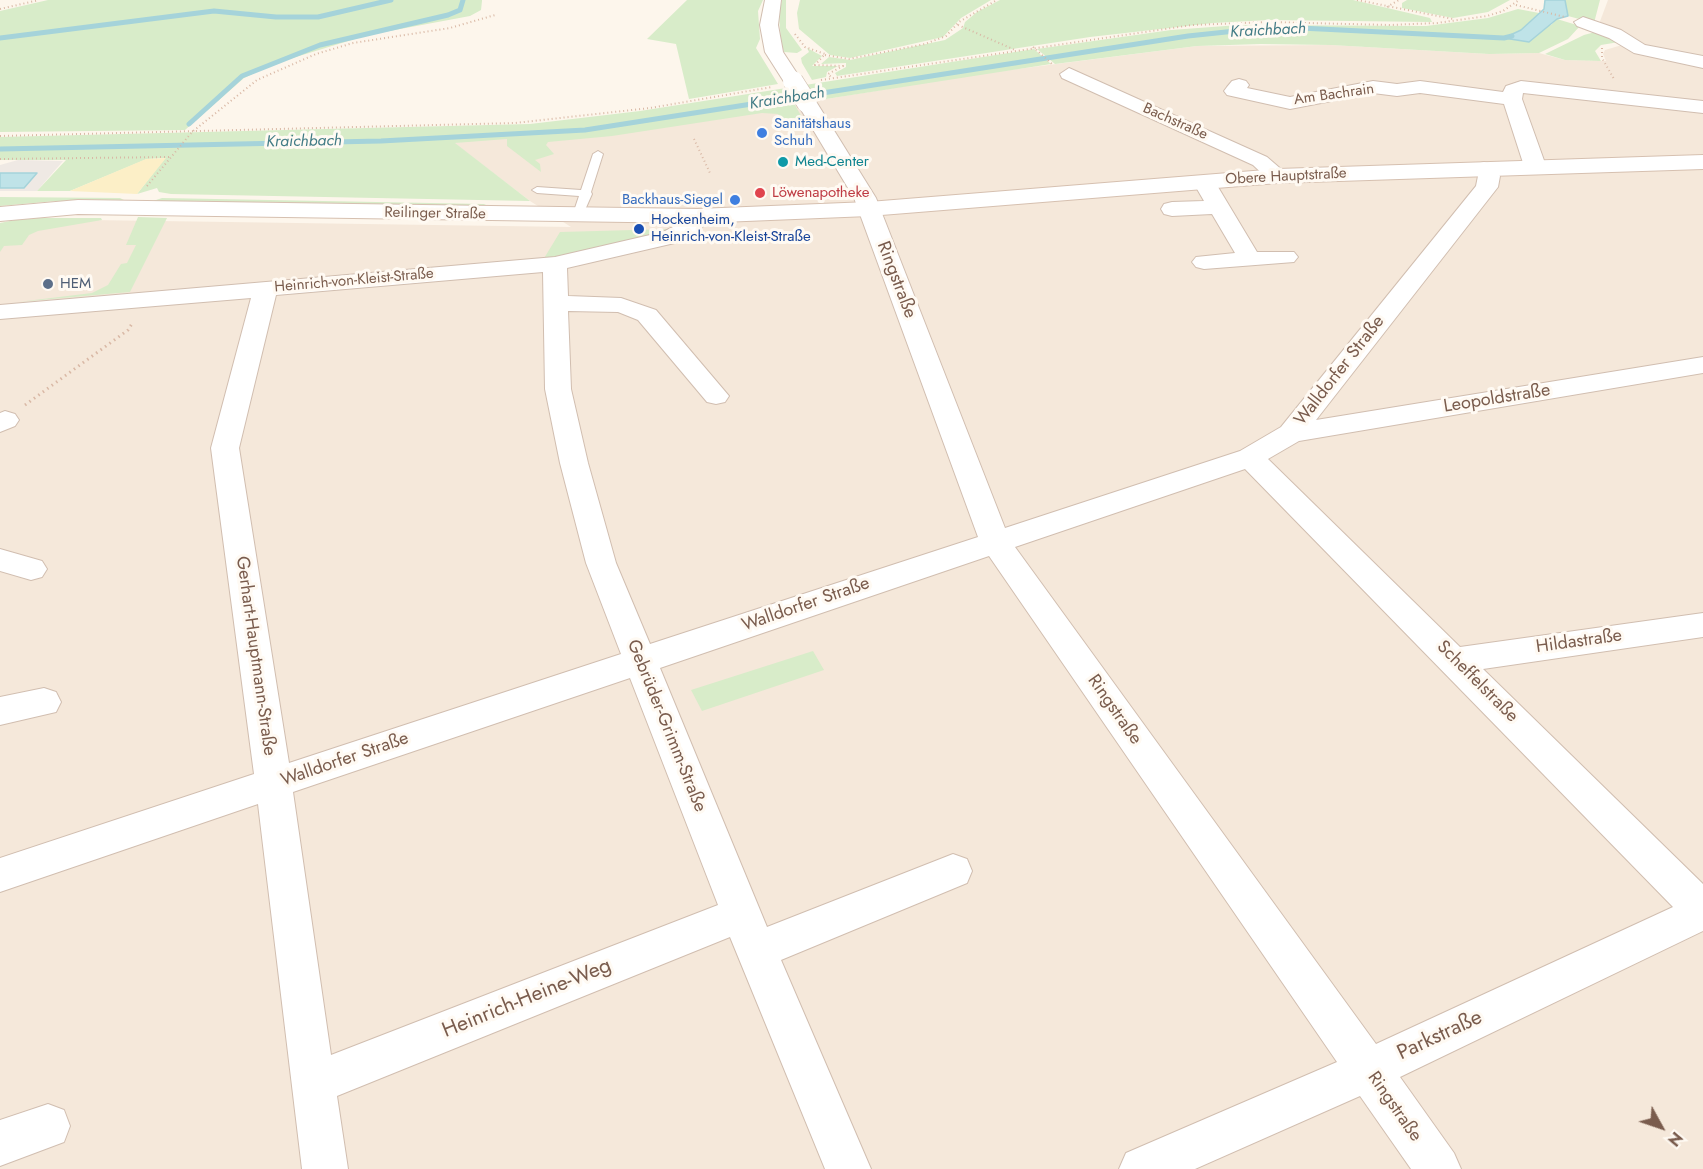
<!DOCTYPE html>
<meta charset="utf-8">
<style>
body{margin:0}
#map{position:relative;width:1703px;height:1169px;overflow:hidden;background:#fdf6ec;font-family:Jost,sans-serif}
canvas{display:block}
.north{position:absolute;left:1631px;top:1097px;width:60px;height:60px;-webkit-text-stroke:4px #fffaf3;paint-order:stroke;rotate:130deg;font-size:16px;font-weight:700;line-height:24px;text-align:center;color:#7a5c4d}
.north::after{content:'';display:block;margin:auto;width:21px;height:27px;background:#7a5c4d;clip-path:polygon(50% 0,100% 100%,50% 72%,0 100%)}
</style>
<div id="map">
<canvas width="1703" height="1169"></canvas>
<div class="north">N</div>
</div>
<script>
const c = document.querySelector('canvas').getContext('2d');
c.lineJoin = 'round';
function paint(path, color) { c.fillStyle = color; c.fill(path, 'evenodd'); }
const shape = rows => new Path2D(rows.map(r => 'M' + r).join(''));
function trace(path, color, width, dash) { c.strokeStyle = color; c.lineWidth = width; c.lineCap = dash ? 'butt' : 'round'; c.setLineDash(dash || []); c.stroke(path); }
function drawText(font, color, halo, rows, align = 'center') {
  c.font = font + ' Jost,sans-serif'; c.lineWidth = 6; c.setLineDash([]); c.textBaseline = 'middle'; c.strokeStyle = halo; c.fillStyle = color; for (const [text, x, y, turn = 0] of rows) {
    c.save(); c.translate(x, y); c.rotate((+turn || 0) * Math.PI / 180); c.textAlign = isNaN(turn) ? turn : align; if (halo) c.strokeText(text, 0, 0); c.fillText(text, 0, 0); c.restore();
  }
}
paint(shape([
 [1608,0,1703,0,1703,1169,0,1169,0,224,22,219,571,227,530,201,454,143,791,100,826,99,986,73,1197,46,1331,45,1489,54,1539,53,1565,60,1606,61,1603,54,1605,50,1622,45,1599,24]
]), '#f5e8da');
paint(shape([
 [18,160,63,161,37,191,0,191,0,165]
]), '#efe9e4');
paint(shape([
 [48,0,482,0,482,1,481,10,470,16,368,35,273,64,244,78,185,130,0,132,0,11],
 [687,0,763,0,758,11,760,39,756,48,778,84,689,99,676,44,647,39],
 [782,0,786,0,786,28,802,50,797,53,784,52,781,42,779,15],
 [800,0,991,0,961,18,943,37,850,58,830,55,799,29,797,13],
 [1000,0,1353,0,1430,18,1432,22,1268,20,1213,23,1090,37,837,76,835,73,846,67,846,63,821,64,829,57,850,60,945,40,963,28,965,22,977,12],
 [1407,0,1510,0,1488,12,1453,18,1402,8,1402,3],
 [1565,0,1600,0,1594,23,1568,16],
 [1518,9,1539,13,1521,30,1505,38,1551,25,1557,19,1580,26,1568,39,1539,53,1489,54,1331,45,1261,44,1197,46,1055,64,1037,49,1171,30,1239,25,1426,26,1488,18],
 [1599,31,1619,42,1601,45,1595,51,1601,61,1565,60,1545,54,1584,35],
 [807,48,822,56,812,66,838,66,827,72,826,77,812,80,802,63,801,58,809,52],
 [1034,49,1051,64,826,99,792,100,803,119,785,123,778,114,762,113,612,136,548,142,546,145,554,154,535,160,540,164,541,172,507,146,507,139,455,143,530,201,171,194,159,192,157,188,137,194,165,158,147,159,70,191,37,191,66,160,0,160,0,137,530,124,640,111],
 [0,197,120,198,124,200,56,201,0,206],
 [162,198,484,204,488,206,153,201],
 [138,217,167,218,130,292,18,302,92,293,108,285,121,264,127,263,136,245,126,245],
 [25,218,101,218,102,220,38,231,29,235,22,245,4,246,0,252,0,223],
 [670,229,669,232,543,260,560,232],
 [813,651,824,670,702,711,691,690]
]), '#d8ecc9');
paint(shape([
 [166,158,137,194,70,191,146,159]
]), '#fcefc7');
const water = shape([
 [1545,0,1565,0,1568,16,1557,19,1529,42,1504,38,1521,30,1544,9,1545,0],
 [0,173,37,173,24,188,0,188,0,173]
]);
paint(water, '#bfe3e8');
trace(water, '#a5d3da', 1.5);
trace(shape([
 [0,38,214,11,276,17,318,17,391,0],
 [189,124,242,76,320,45,448,15,460,10,463,0],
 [0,149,381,141,585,130,1188,36,1245,30,1300,28,1504,38,1512,36]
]), '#a5d3da', 5);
const service = shape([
 [598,151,603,154,591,192,592,194,581,219,572,217,579,196,537,193,532,190,537,187,581,190,593,154,598,151]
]);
const minor = shape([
 [765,0,781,0,778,25,783,52,802,81,800,85,786,85,765,52,760,25,765,0],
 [1583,17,1621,30,1645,45,1703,56,1703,68,1634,53,1609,38,1577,26,1574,22,1583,17],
 [1069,68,1267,157,1289,176,1286,181,1270,181,1253,165,1062,78,1060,74,1069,68],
 [1239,79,1246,81,1249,85,1247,88,1290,97,1373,81,1397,84,1420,81,1503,92,1506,86,1521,81,1703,101,1703,113,1523,93,1522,99,1546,166,1542,170,1535,172,1528,170,1524,166,1504,104,1420,93,1397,96,1373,93,1290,109,1227,95,1224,91,1227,87,1232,81,1239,79],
 [807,97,817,103,876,198,1005,528,1240,451,1281,427,1476,186,1478,176,1473,168,1477,164,1484,162,1491,164,1500,176,1498,187,1316,420,1703,357,1703,373,1299,441,1268,459,1460,647,1703,613,1703,637,1483,669,1703,884,1703,931,1400,1077,1454,1153,1461,1169,1411,1169,1360,1096,1195,1169,1119,1169,1126,1153,1337,1062,989,556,660,668,767,927,953,854,967,859,972,871,967,883,781,960,871,1169,825,1169,730,937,337,1096,348,1169,302,1169,258,804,0,892,0,858,254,774,211,448,251,298,0,319,0,305,555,257,663,232,683,222,689,211,697,209,705,211,708,216,703,226,700,231,679,242,567,268,568,296,621,298,656,310,729,396,725,402,716,404,707,402,638,320,618,312,568,311,571,389,588,463,616,563,650,644,978,537,854,198,797,103,807,97],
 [543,272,545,389,560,463,586,563,621,654,289,763,239,448,276,295,543,272],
 [1245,469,1673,907,1376,1044,1015,547,1245,469],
 [630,678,718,905,331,1055,293,792,630,678],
 [1204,176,1212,177,1257,252,1294,252,1298,257,1294,262,1204,269,1196,267,1192,262,1196,257,1235,253,1212,214,1172,216,1164,214,1161,209,1164,204,1172,202,1204,201,1193,182,1196,177,1204,176],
 [5,411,15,414,19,420,15,426,0,432,0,413,5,411],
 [0,549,42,561,47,569,42,577,31,580,0,571,0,549],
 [44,688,56,692,61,702,56,712,0,725,0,697,44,688],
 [48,1104,64,1110,70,1126,64,1142,0,1166,0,1120,48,1104]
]);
const secondary = shape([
 [1703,155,1703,169,1278,183,869,216,697,223,78,214,0,221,0,207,78,200,697,209,869,202,1278,169,1703,155]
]);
trace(service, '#d1beb0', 2);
trace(minor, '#d1beb0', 2);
trace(secondary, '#d6c0b0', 2);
trace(shape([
 [1357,0,1453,19],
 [1516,5,1565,17],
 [1387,7,1399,0],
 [0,9,39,0],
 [958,25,1015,50],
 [795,34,805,47,825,54,815,65,843,66,828,74,832,78],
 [1033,47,1052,64],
 [1602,48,1602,58,1614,79],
 [825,55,849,59,925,44,946,36,959,22,997,0],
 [821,80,1192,25,1267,22,1390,25,1437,23,1487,16,1503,11,1519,0],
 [0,136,515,123,650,108,772,87],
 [694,139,710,173],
 [0,159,170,157],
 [147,186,192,132,257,80,316,54,353,43,450,28,495,15]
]), '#d9b8a5', 2, [1, 3]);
trace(shape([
 [25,405,128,330,133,322]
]), '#d9b8a5', 3, [1.5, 4]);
paint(service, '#fff');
paint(minor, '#fff');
paint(secondary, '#fff');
const minorBridge = shape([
 [793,81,807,103]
]);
trace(minorBridge, '#d1beb0', 21, []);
trace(minorBridge, '#fff', 20);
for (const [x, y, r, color] of [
 [762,133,6,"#3f7fe0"],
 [783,162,6,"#0f9aa8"],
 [760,193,6,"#e0444e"],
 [735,200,6,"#3f7fe0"],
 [639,229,6,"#1a4fb4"],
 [48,284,6,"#5c6f8a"]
]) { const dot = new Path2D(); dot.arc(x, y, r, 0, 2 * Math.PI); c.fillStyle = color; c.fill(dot); trace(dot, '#fffaf3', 2); }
drawText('15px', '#7a5c4d', '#fffaf3', [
 ["Am Bachrain",1334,95,-8],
 ["Bachstraße",1175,122,24],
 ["Obere Hauptstraße",1286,177,-3],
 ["Reilinger Straße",435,214,1],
 ["Heinrich-von-Kleist-Straße",354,281,-5]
]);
drawText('15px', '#366cbe', '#fffaf3', [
 ["Sanitätshaus",774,124],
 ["Schuh",774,141],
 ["Backhaus-Siegel",723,200,"right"]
], 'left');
drawText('15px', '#0d838f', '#fffaf3', [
 ["Med-Center",795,162]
], 'left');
drawText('15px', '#be3a42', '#fffaf3', [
 ["Löwenapotheke",772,193]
], 'left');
drawText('15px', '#164399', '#fffaf3', [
 ["Hockenheim,",651,220],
 ["Heinrich-von-Kleist-Straße",651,237]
], 'left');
drawText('15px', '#4e5e75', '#fffaf3', [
 ["HEM",60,284]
], 'left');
drawText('italic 16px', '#437c86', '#fffaf3', [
 ["Kraichbach",1268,31,-3],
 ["Kraichbach",787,99,-9],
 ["Kraichbach",304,142,-1]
]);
drawText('18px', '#7a5c4d', '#fffaf3', [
 ["Ringstraße",896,280,69],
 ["Walldorfer Straße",1340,371,-52],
 ["Leopoldstraße",1497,399,-9],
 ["Walldorfer Straße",806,605,-19],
 ["Hildastraße",1579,642,-8],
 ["Gerhart-Hauptmann-Straße",255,656,82],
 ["Scheffelstraße",1477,682,45],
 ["Ringstraße",1114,710,55],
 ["Gebrüder-Grimm-Straße",666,726,68],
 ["Walldorfer Straße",345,760,-19],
 ["Ringstraße",1394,1107,55]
]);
drawText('21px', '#7a5c4d', '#fffaf3', [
 ["Heinrich-Heine-Weg",527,999,-22],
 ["Parkstraße",1440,1036,-25]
]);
</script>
